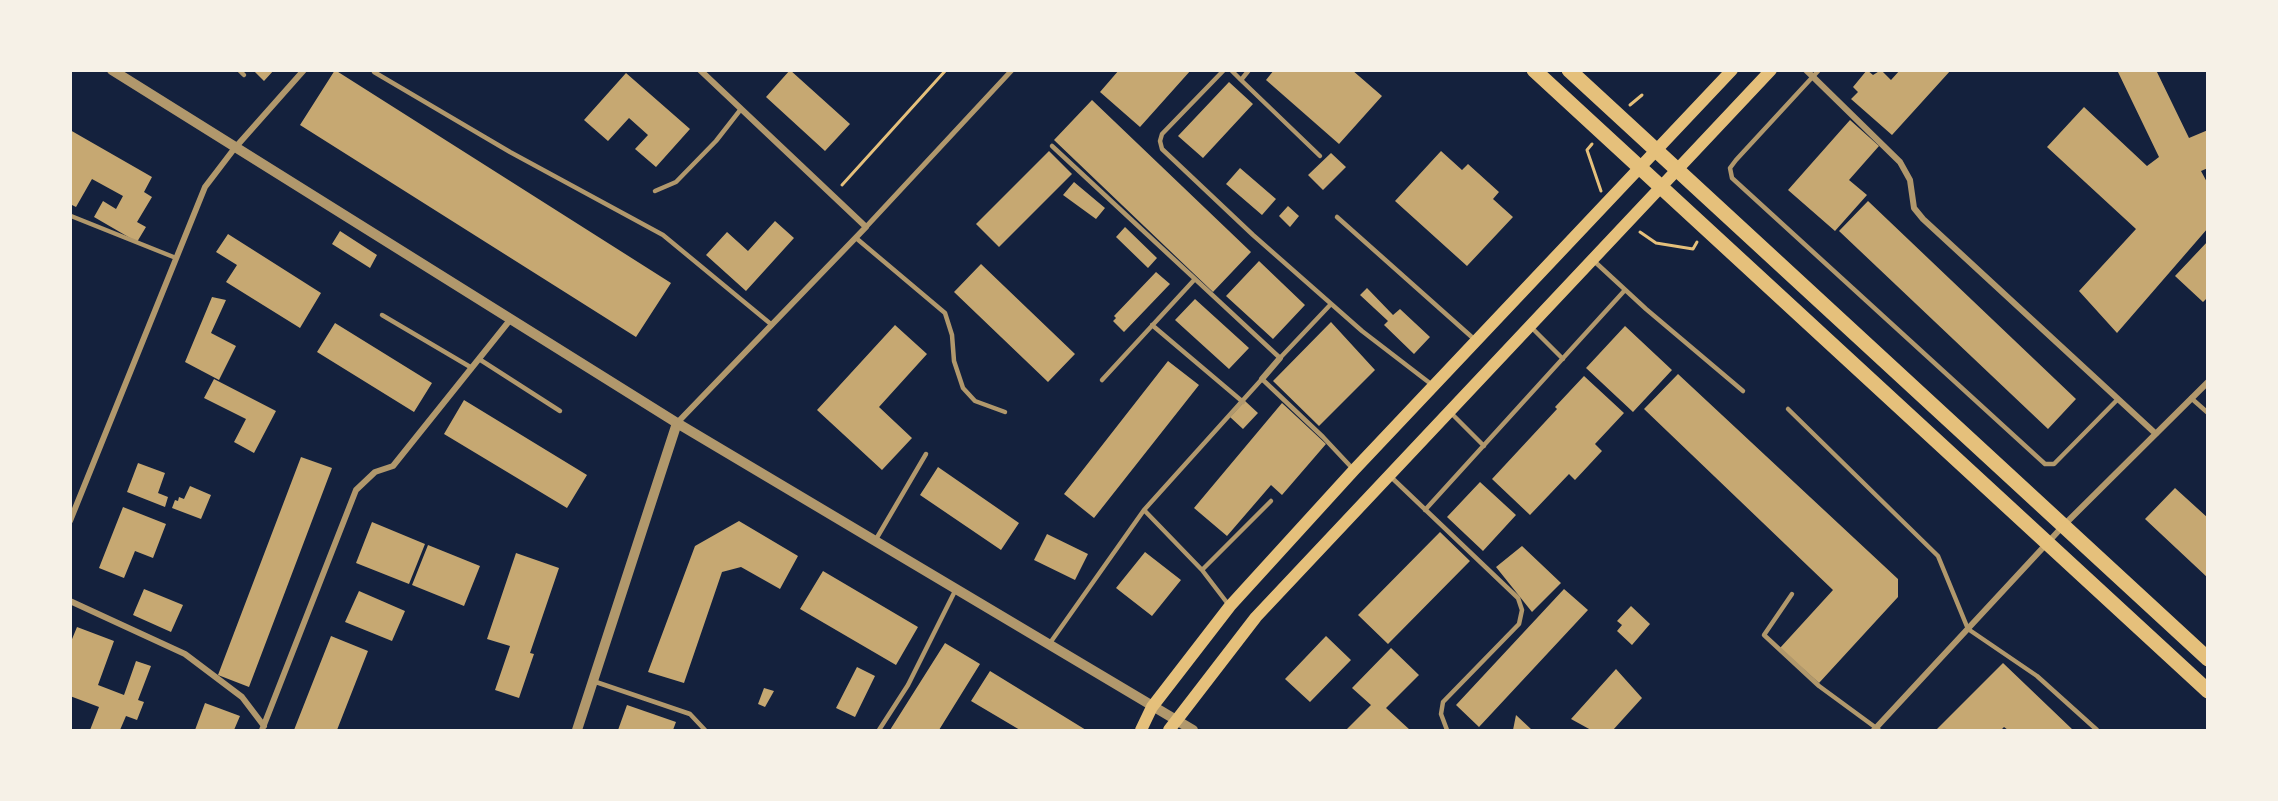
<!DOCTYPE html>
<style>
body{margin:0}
#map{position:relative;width:2278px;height:801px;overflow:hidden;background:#14213d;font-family:Inter,sans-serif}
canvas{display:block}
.frame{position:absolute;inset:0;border:72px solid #f6f1e7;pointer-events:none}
</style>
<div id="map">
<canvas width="2278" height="801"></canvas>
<div class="frame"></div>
</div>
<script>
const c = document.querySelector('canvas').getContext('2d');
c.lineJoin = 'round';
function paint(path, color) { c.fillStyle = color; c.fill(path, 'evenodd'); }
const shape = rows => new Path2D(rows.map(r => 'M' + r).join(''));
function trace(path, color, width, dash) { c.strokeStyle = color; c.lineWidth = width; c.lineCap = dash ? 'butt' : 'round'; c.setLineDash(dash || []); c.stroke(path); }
paint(shape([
 [253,70,274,70,264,81],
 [335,70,671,283,636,337,300,125],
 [790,70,850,124,825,151,766,97],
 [1119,70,1191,70,1140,127,1100,92],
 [1274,70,1352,70,1382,96,1339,144,1266,80],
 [1867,70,1873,75,1881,70,1891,80,1900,70,1951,70,1892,135,1851,99,1858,92,1853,87],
 [2117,70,2156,70,2189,138,2208,130,2208,168,2201,171,2208,184,2208,228,2117,333,2079,291,2136,229,2047,147,2084,107,2147,166,2159,157],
 [626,73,690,129,656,167,635,149,648,135,629,118,608,141,584,120],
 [1229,82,1253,104,1203,158,1178,136],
 [1092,100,1251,252,1213,292,1054,140],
 [1850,120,1879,146,1849,180,1867,195,1835,231,1788,190],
 [70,130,152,177,144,192,152,197,137,222,146,227,137,242,94,217,103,201,116,209,123,196,92,179,76,207,70,204],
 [1049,151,1072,174,999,247,976,224],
 [1441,151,1462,170,1468,164,1499,192,1493,199,1513,217,1467,266,1395,201],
 [1331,153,1346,167,1323,190,1308,175],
 [1240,168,1276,199,1262,215,1226,184],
 [1074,182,1105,208,1096,219,1063,195],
 [1868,201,2076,399,2048,429,1839,231],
 [1288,206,1299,216,1290,227,1279,216],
 [775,221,794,238,746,291,706,255,727,232,748,251],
 [1125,227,1157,258,1148,268,1116,237],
 [340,231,377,255,370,268,332,244],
 [228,234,321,293,300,328,226,282,237,265,216,252],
 [2208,241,2208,297,2203,302,2175,276],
 [1259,261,1305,305,1273,339,1226,296],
 [981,264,1075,354,1048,382,954,292],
 [1156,272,1170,284,1124,332,1113,321,1116,318,1114,316],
 [1367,288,1393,315,1400,309,1430,337,1414,354,1384,325,1388,321,1360,295],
 [212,297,226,300,211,333,236,346,219,380,185,362],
 [1195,299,1249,348,1229,369,1175,320],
 [1331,322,1375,370,1319,426,1273,381],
 [335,323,432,383,414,412,317,352],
 [895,325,927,354,879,407,912,438,882,470,817,410],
 [1625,326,1672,370,1633,412,1586,368],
 [1168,361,1199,385,1094,518,1064,494],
 [1678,374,1898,579,1898,597,1819,683,1780,648,1833,590,1644,409],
 [1584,376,1624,413,1595,444,1602,451,1575,480,1569,474,1530,515,1492,479,1557,409,1555,407],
 [214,379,276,411,254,453,234,442,246,419,204,398],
 [464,400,587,475,567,508,444,434],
 [1245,401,1258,413,1243,429,1230,417],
 [1282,403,1326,444,1282,495,1271,485,1227,536,1194,508],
 [301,457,332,468,249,687,218,675],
 [138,463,165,473,158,493,168,497,165,507,127,492],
 [938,467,1019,523,1001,550,920,495],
 [1480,482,1516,515,1483,551,1447,517],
 [190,486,211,495,201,519,172,508,175,500,178,501,179,497,184,499],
 [2175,488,2208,518,2208,578,2145,519],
 [123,507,166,524,153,558,135,551,124,578,99,568],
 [739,521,798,556,780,589,741,567,722,572,684,683,648,672,695,546],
 [372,522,425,544,409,584,356,563],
 [1440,532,1470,561,1388,644,1358,615],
 [1047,534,1088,554,1075,580,1034,560],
 [428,545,480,566,464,606,412,585],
 [1522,546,1561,583,1532,612,1496,567],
 [1145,552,1181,580,1152,616,1116,588],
 [516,553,559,568,530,653,534,654,519,698,495,690,510,646,487,639],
 [823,571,918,627,896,665,800,609],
 [144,589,183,605,171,632,133,615],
 [1564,589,1588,610,1479,727,1456,705],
 [359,591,405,611,392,641,345,622],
 [1631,606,1650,624,1632,645,1617,631,1622,625,1617,621],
 [77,627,114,641,98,685,124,695,136,661,151,666,138,700,144,702,137,720,126,716,120,730,90,730,99,707,70,696,70,644],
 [331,636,368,651,337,730,294,730],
 [1326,636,1351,660,1310,702,1285,679],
 [945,643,980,664,939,730,890,730],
 [1391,648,1419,675,1386,708,1410,730,1346,730,1371,705,1352,688],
 [2003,663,2073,730,2008,730,2004,727,2001,730,1936,730],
 [857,667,875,676,855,717,836,708],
 [1616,669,1642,698,1613,730,1591,730,1571,719],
 [990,671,1086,730,1020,730,971,701],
 [764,688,774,691,765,707,758,704],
 [205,703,240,716,234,730,195,730],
 [627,705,676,722,673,730,618,730],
 [1516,715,1532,730,1513,730]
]), '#c6a872');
trace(shape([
 [1630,105,1642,95],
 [1592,144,1587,150,1601,191],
 [842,185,946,70],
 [1640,232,1656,243,1693,249,1697,242]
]), '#e5c07b', 3);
trace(shape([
 [239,70,244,75],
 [1224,70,1162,134,1160,141,1162,149,1253,235,1362,331,1431,384],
 [1231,70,1241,80,1249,70],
 [1819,70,1736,160,1730,168,1732,178,2045,464,2054,464,2118,399],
 [374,72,510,152,663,235,772,325],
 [1241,80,1320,156],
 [1052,146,1280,358,1331,304],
 [655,191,676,182,716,141,741,109],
 [71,216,176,258],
 [1337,217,1474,339],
 [856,238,945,313,952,335,954,361,963,388,975,401,1005,412],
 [1594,261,1646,309,1743,391],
 [382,315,472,368],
 [1152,325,1243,402],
 [1531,327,1563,359],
 [479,359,560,411],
 [1102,380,1195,279],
 [2191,398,2208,413],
 [1788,409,1938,556,1968,629,2037,676,2097,730],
 [1450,412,1484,446],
 [1390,476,1518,598,1522,610,1519,624,1443,702,1441,714,1447,730],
 [1144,510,1262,379,1323,437,1353,469],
 [1425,510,1625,290],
 [875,541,926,454],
 [1792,594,1764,635,1819,686,1879,730],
 [1228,604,1202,570,1271,501],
 [1050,643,1144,510,1202,570],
 [593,681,690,714,705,730],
 [879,730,908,685,956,589]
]), '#b1986c', 4.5);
trace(shape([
 [866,227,1012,70]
]), '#b1986c', 5);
trace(shape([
 [1806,70,1900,162,1910,180,1914,208,1923,219,2156,434],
 [1262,379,1280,358],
 [677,423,866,227,700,70],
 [70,521,205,187,234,149,304,70],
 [70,601,185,654,242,697,264,726],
 [262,730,356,490,375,472,393,466,510,320],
 [1874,730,2064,525,2208,382]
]), '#b1986c', 6);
trace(shape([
 [112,70,677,423,1193,730],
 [577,730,677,423]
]), '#b1986c', 10);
trace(shape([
 [1141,730,1152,707,1230,606,1354,470,1732,70],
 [1169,730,1256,617,1771,70]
]), '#e5c07b', 12);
trace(shape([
 [1534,70,2208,691],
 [1569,70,2208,659]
]), '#e5c07b', 15);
</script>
